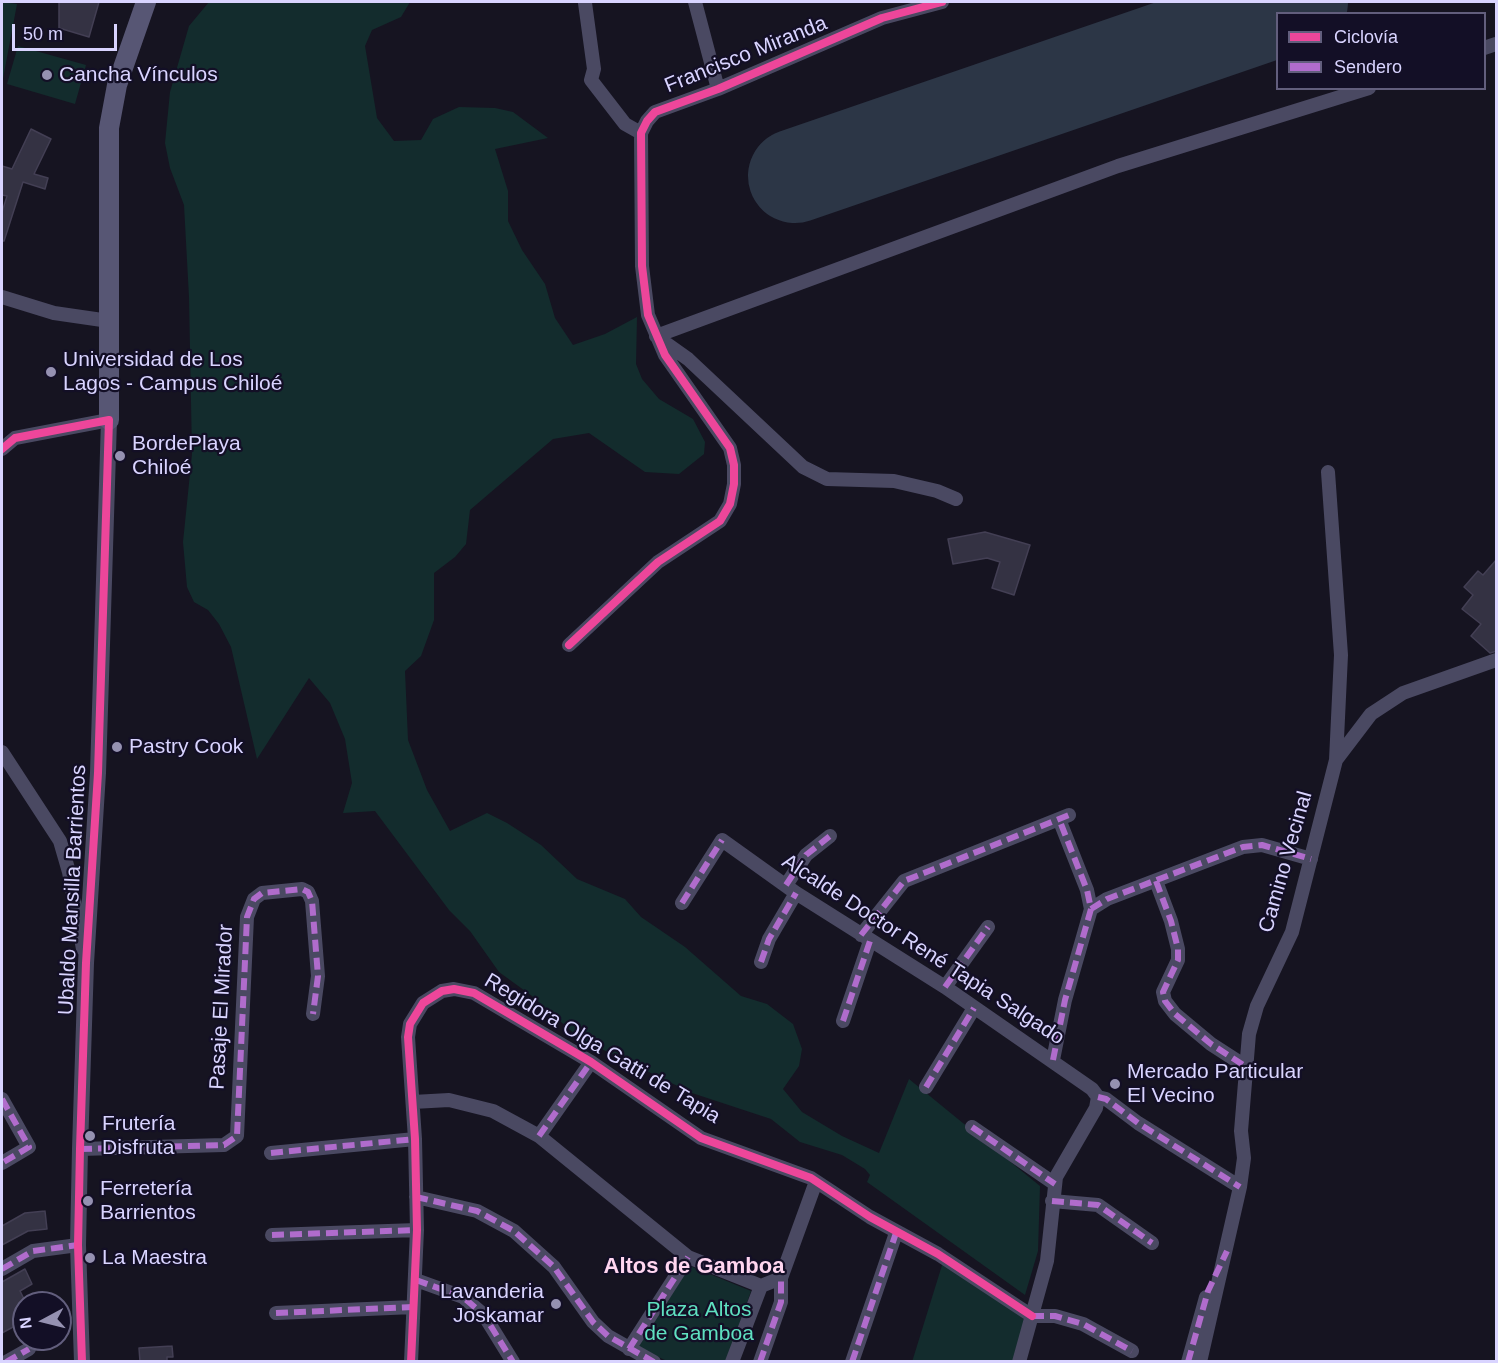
<!DOCTYPE html>
<meta charset="utf-8">
<style>
body{margin:0}
#map{position:relative;width:1498px;height:1363px;overflow:hidden;background:#161421;font-family:Arial,sans-serif}
canvas{display:block}
.frame{position:absolute;inset:0;border:3px solid #d9d4ff;pointer-events:none}
.legend{position:absolute;left:1276px;top:12px;width:210px;height:78px;box-sizing:border-box;background:#130f26;border:2px solid #625e7d;margin:0;padding:8px 10px;list-style:none;font-size:18px;color:#d9d4ff}
.legend li{display:flex;align-items:center;gap:12px;height:30px}
.legend b{width:30px;border:2px solid #625e7d}
.north{position:absolute;left:12px;top:1291px;width:60px;height:60px;box-sizing:border-box;background:#130f26;border:2px solid #625e7d;border-radius:50%;rotate:263deg;font-size:16px;font-weight:700;line-height:24px;text-align:center;color:#d9d4ff}
.north::after{content:'';display:block;margin:auto;width:21px;height:27px;background:#9591b1;clip-path:polygon(50% 0,100% 100%,50% 72%,0 100%)}
.scale{position:absolute;left:12px;top:24px;width:105px;height:27px;box-sizing:border-box;border:3px solid #d9d4ff;border-top:0;padding-left:8px;font-size:18px;line-height:21px;white-space:nowrap;color:#d9d4ff;-webkit-text-stroke:4px #130f26;paint-order:stroke}
</style>
<div id="map">
<canvas width="1498" height="1363"></canvas>
<div class="frame"></div>
<ul class="legend">
<li><b style="height:8px;background:#ed469a"></b>Ciclovía</li>
<li><b style="height:8px;background:#b06ccc"></b>Sendero</li>
</ul>
<div class="north">N</div>
<div class="scale">50 m</div>
</div>
<script>
const c = document.querySelector('canvas').getContext('2d');
c.lineJoin = 'round';
function paint(path, color) { c.fillStyle = color; c.fill(path, 'evenodd'); }
const shape = rows => new Path2D(rows.map(r => 'M' + r).join(''));
function trace(path, color, width, dash) { c.strokeStyle = color; c.lineWidth = width; c.lineCap = dash ? 'butt' : 'round'; c.setLineDash(dash || []); c.stroke(path); }
function drawText(font, color, halo, rows, align = 'center') {
  c.font = font + ' Arial,sans-serif'; c.lineWidth = 4.5; c.setLineDash([]); c.textBaseline = 'middle'; c.strokeStyle = halo; c.fillStyle = color; for (const [text, x, y, turn = 0] of rows) {
    c.save(); c.translate(x, y); c.rotate((+turn || 0) * Math.PI / 180); c.textAlign = isNaN(turn) ? turn : align; if (halo) c.strokeText(text, 0, 0); c.fillText(text, 0, 0); c.restore();
  }
}
paint(shape([
 [2,2,17,4,2,84],
 [209,2,410,2,401,17,372,30,365,46,377,118,394,141,421,140,433,119,459,107,495,108,513,112,548,138,495,149,508,191,508,221,522,250,545,284,555,318,573,345,605,334,637,317,636,364,642,379,659,399,693,419,705,442,704,454,679,474,645,472,589,433,553,439,470,510,466,544,455,557,434,573,434,620,421,656,405,671,408,740,427,790,450,831,487,813,507,823,541,845,577,879,625,899,641,917,685,947,741,996,767,1004,793,1024,802,1049,799,1066,783,1089,802,1112,842,1136,879,1153,909,1079,1040,1186,1038,1251,1025,1295,867,1182,870,1175,865,1169,842,1155,800,1142,771,1119,692,1093,579,1038,532,996,499,972,470,931,449,910,375,811,343,813,352,783,345,739,330,703,309,678,257,759,231,647,219,624,208,610,194,602,187,587,183,542,192,454,189,297,184,205,170,168,165,143,170,92,189,26],
 [18,46,86,65,75,104,7,84],
 [943,1262,1028,1318,1015,1361,912,1362],
 [690,1266,751,1291,727,1361,667,1361,636,1347]
]), '#132c2d');
trace(shape([
 [795,176,1301,2]
]), '#2c3646', 94);
const building = shape([
 [59,2,99,2,89,37,59,28,59,2],
 [31,129,51,139,34,174,48,178,45,189,23,182,4,241,2,241,2,212,7,196,2,195,2,166,12,169,31,129],
 [985,532,1030,545,1014,595,992,588,1000,562,987,558,953,564,948,539,985,532],
 [1497,559,1497,651,1490,653,1471,636,1481,624,1462,609,1473,595,1464,587,1478,571,1483,575,1497,559],
 [45,1211,47,1229,28,1231,2,1245,2,1226,25,1213,45,1211],
 [25,1269,32,1284,20,1291,24,1299,24,1321,2,1333,2,1282,25,1269],
 [172,1346,173,1357,167,1357,167,1362,140,1362,139,1348,172,1346]
]);
paint(building, '#343243');
trace(building, '#433f54', 1.5);
trace(shape([
 [695,2,718,89],
 [585,3,594,69,591,80,625,124,641,133],
 [1484,48,1496,44],
 [2,297,54,313,109,321],
 [656,336,1118,166,1369,88],
 [657,337,688,359,803,467,827,479,894,481,937,491,956,499],
 [2,449,15,438,109,420],
 [569,645,658,562,720,521,730,504,734,484,734,465,730,448,665,355,648,315,642,266,641,133,647,121,655,112,718,89,882,18,942,2],
 [2,752,60,841,69,872,83,949],
 [1336,760,1371,714,1403,693,1496,660],
 [1156,881,1171,921,1178,949,1178,960,1163,992,1165,1001,1175,1014,1211,1044,1245,1066],
 [786,885,806,855,830,836],
 [682,903,722,840,796,893,945,987,1092,1089,1098,1097,1096,1108,1056,1177,1047,1261,1019,1362],
 [1091,909,1107,899,1243,847,1262,845,1311,859],
 [861,935,904,881,1069,815],
 [761,962,769,939,796,893],
 [945,987,988,927],
 [843,1021,870,941],
 [1053,1060,1065,1000,1091,909,1087,890,1059,819],
 [926,1087,974,1008],
 [1098,1097,1106,1099,1138,1123,1240,1187],
 [2,1099,29,1147,2,1163],
 [413,1102,449,1100,493,1111,539,1136,688,1257,761,1286,781,1278],
 [972,1127,1055,1184],
 [539,1136,591,1062],
 [80,1149,224,1145,237,1136,247,917,254,899,262,893,302,889,308,892,312,901,318,976,313,1014],
 [271,1153,415,1139],
 [416,1197,477,1211,514,1231,554,1267,593,1322,608,1336,654,1362],
 [1052,1201,1098,1205,1152,1243],
 [272,1235,417,1230],
 [2,1269,33,1251,78,1245],
 [416,1280,463,1297,484,1315,513,1362],
 [276,1313,413,1307],
 [1032,1316,1055,1316,1083,1324,1132,1351],
 [629,1349,688,1257],
 [6,1362,29,1349],
 [411,1362,417,1230,415,1139,408,1037,410,1024,423,1003,442,991,454,989,474,993,591,1062,701,1138,811,1178,870,1217,938,1254,1032,1316],
 [732,1362,761,1286],
 [760,1362,781,1302,781,1278,814,1187,819,1184],
 [852,1362,896,1233],
 [1188,1362,1206,1297],
 [1200,1362,1240,1187,1244,1158,1241,1131,1249,1034,1257,1006,1292,932,1336,760,1341,655,1328,472]
]), '#4a4962', 14);
trace(shape([
 [82,1362,78,1245,80,1149,86,963,98,773,109,420]
]), '#4a4962', 16);
trace(shape([
 [109,420,109,128,117,85,146,2]
]), '#575674', 20);
trace(shape([
 [1156,881,1171,921,1178,949,1178,960,1163,992,1165,1001,1175,1014,1211,1044,1245,1066],
 [786,885,806,855,830,836],
 [682,903,722,840],
 [1091,909,1107,899,1243,847,1262,845,1311,859],
 [861,935,904,881,1069,815],
 [761,962,769,939,796,893],
 [945,987,988,927],
 [843,1021,870,941],
 [1053,1060,1065,1000,1091,909,1087,890,1059,819],
 [926,1087,974,1008],
 [1098,1097,1106,1099,1138,1123,1240,1187],
 [2,1099,29,1147,2,1163],
 [972,1127,1055,1184],
 [539,1136,591,1062],
 [80,1149,224,1145,237,1136,247,917,254,899,262,893,302,889,308,892,312,901,318,976,313,1014],
 [271,1153,415,1139],
 [416,1197,477,1211,514,1231,554,1267,593,1322,608,1336,654,1362],
 [1052,1201,1098,1205,1152,1243],
 [272,1235,417,1230],
 [2,1269,33,1251,78,1245],
 [416,1280,463,1297,484,1315,513,1362],
 [276,1313,413,1307],
 [1032,1316,1055,1316,1083,1324,1132,1351],
 [629,1349,688,1257],
 [6,1362,29,1349],
 [760,1362,781,1302,781,1278],
 [852,1362,896,1233],
 [1188,1362,1208,1291,1227,1251]
]), '#b06ccc', 6, [12, 6]);
trace(shape([
 [2,449,15,438,109,420,98,773,86,963,80,1149,78,1245,82,1362],
 [569,645,658,562,720,521,730,504,734,484,734,465,730,448,665,355,648,315,642,266,641,133,647,121,655,112,718,89,882,18,942,2],
 [411,1362,417,1230,415,1139,408,1037,410,1024,423,1003,442,991,454,989,474,993,591,1062,701,1138,811,1178,870,1217,938,1254,1032,1316]
]), '#ed469a', 8);
for (const [x, y, r, color] of [
 [47,75,6,"#9591b1"],
 [51,372,6,"#9591b1"],
 [120,456,6,"#9591b1"],
 [117,747,6,"#9591b1"],
 [1115,1084,6,"#9591b1"],
 [90,1136,6,"#9591b1"],
 [88,1201,6,"#9591b1"],
 [90,1258,6,"#9591b1"],
 [556,1304,6,"#9591b1"]
]) { const dot = new Path2D(); dot.arc(x, y, r, 0, 2 * Math.PI); c.fillStyle = color; c.fill(dot); trace(dot, '#130f26', 2); }
drawText('21px', '#d9d4ff', '#130f26', [
 ["Francisco Miranda",746,55,-22],
 ["Camino Vecinal",1286,862,-74],
 ["Ubaldo Mansilla Barrientos",73,890,-87],
 ["Alcalde Doctor René Tapia Salgado",923,950,33],
 ["Pasaje El Mirador",222,1007,-87],
 ["Regidora Olga Gatti de Tapia",602,1049,31]
]);
drawText('21px', '#d9d4ff', '#130f26', [
 ["Cancha Vínculos",59,75],
 ["Universidad de Los",63,360],
 ["Lagos - Campus Chiloé",63,384],
 ["BordePlaya",132,444],
 ["Chiloé",132,468],
 ["Pastry Cook",129,747],
 ["Mercado Particular",1127,1072],
 ["El Vecino",1127,1096],
 ["Frutería",102,1124],
 ["Disfruta",102,1148],
 ["Ferretería",100,1189],
 ["Barrientos",100,1213],
 ["La Maestra",102,1258],
 ["Lavanderia",544,1292,"right"],
 ["Joskamar",544,1316,"right"]
], 'left');
drawText('21px', '#5fe0c0', '#130f26', [
 ["Plaza Altos",699,1310],
 ["de Gamboa",699,1334]
]);
drawText('bold 22px', '#ffd6f0', '#130f26', [
 ["Altos de Gamboa",694,1267]
]);
</script>
